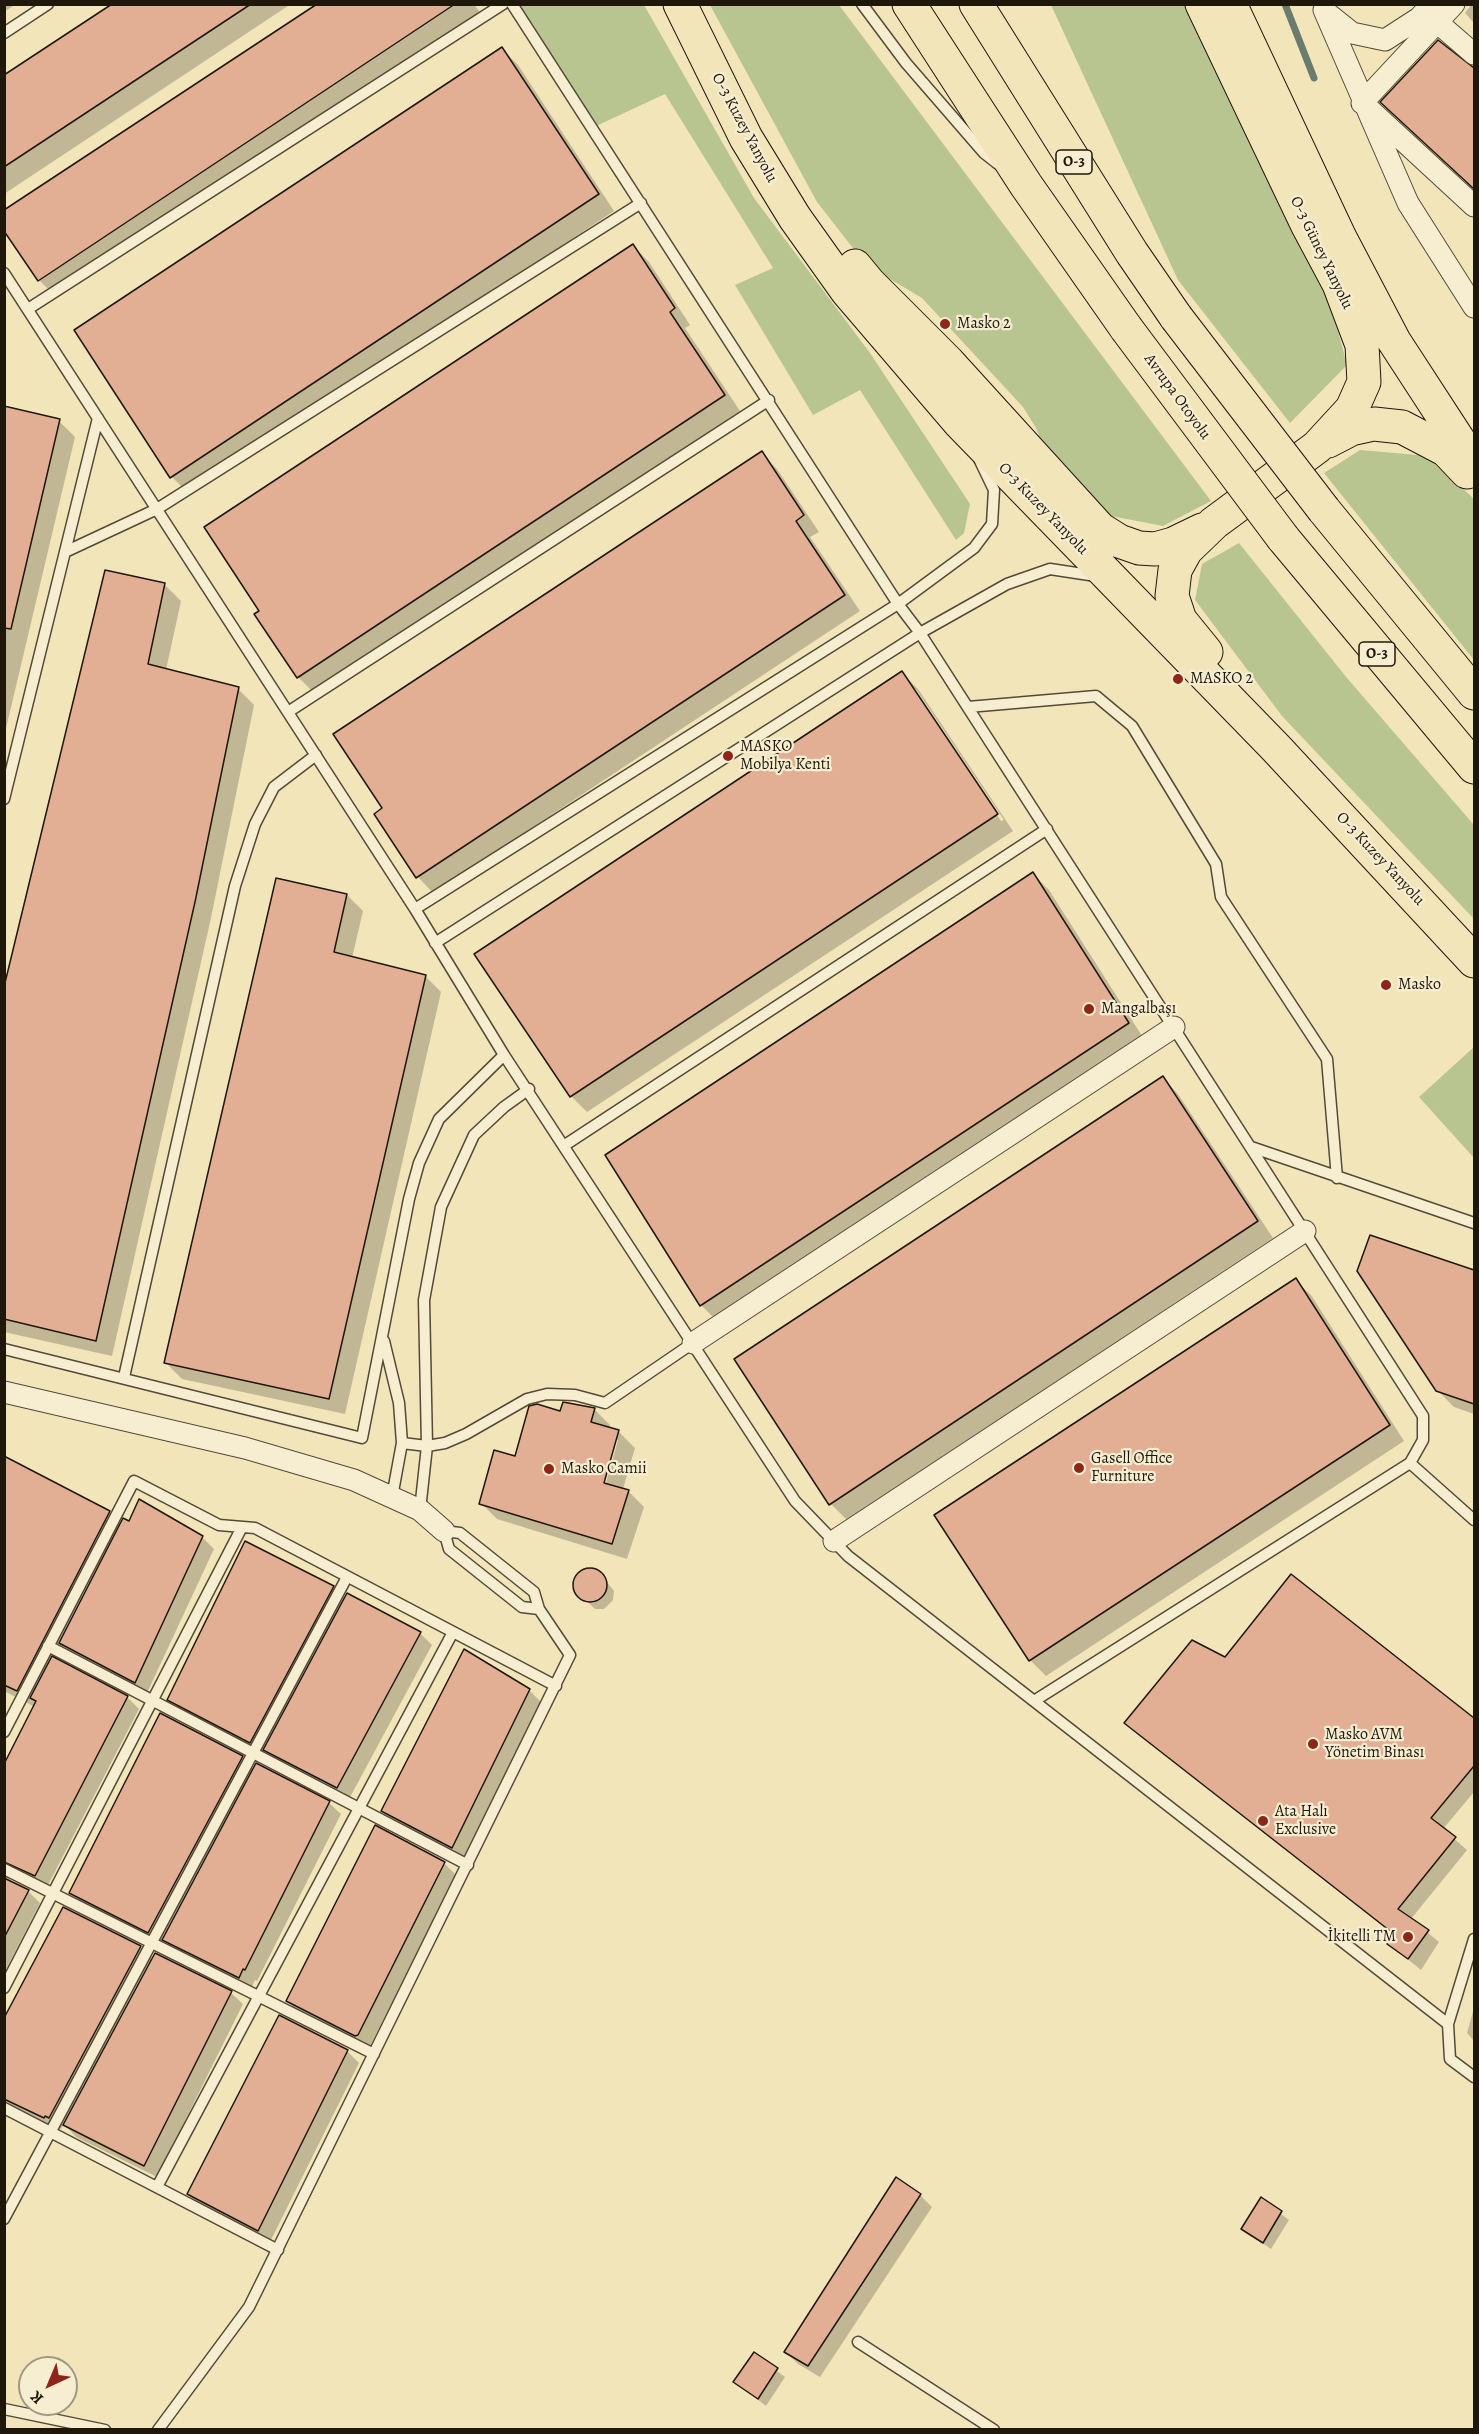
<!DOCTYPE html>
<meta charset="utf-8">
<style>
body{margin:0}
#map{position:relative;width:1479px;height:2434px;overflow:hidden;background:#f2e5ba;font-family:Alegreya,serif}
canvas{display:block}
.frame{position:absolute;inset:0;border:6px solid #20170b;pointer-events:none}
.north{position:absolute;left:18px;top:2356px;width:60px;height:60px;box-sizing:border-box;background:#f7eed2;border:2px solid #a19882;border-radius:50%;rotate:224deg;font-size:16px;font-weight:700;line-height:24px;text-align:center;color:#20170b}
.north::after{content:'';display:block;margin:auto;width:21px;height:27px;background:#8f2418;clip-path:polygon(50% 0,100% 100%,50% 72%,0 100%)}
</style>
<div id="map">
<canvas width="1479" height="2434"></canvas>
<div class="frame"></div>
<div class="north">K</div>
</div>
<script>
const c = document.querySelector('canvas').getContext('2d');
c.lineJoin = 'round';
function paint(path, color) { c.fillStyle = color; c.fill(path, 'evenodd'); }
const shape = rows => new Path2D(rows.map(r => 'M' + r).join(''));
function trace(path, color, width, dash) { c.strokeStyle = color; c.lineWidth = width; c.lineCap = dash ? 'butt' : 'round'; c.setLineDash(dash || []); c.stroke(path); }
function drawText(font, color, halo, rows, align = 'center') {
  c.font = font + ' Alegreya,serif'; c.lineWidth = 4.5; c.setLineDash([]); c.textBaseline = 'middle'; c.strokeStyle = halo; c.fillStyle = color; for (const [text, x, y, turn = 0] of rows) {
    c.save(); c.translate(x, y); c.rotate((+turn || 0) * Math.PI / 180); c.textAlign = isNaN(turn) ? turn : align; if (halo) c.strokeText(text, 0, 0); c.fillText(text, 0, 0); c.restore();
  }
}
paint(shape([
 [514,5,644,5,754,198,870,353,970,504,964,533,956,540,860,390,813,415,735,285,773,268,665,94,594,127],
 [710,5,839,5,1211,501,1163,526,1111,516,1044,449,1036,428,1023,407,922,298,878,272,856,252,817,202],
 [1051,5,1198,5,1326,285,1347,365,1290,423,1178,280],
 [1360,450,1429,456,1474,499,1474,660,1324,473],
 [1239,543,1347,678,1474,825,1474,919,1282,716,1195,600,1202,564],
 [1474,1047,1474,1158,1419,1097]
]), '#b9c591');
paint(shape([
 [4,4,16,4,4,12],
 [115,4,291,4,4,194,4,77],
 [319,4,474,4,481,14,55,296,39,280],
 [1472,4,1474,4,1474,23,1465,13],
 [1438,42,1474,70,1474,190,1398,118],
 [502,49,518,65,614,211,188,493,172,477],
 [633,246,649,262,690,325,685,328,740,411,314,693,298,677],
 [4,408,59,421,75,437,4,737],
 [761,453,777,469,819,532,810,537,860,611,433,893,418,877],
 [106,572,165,585,181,601,166,670,238,689,254,705,211,918,112,1356,4,1332,4,991],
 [902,673,918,689,1013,831,587,1112,571,1096],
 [913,689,916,689,1004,820,1001,821],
 [1033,874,1049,890,1144,1039,717,1321,701,1305,660,1242],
 [347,895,363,911,352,958,425,976,441,992,345,1414,182,1379,166,1363],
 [1163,1078,1178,1094,1273,1238,847,1520,831,1504],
 [1370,1237,1474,1272,1474,1414,1454,1407,1437,1390],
 [1295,1280,1311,1295,1404,1441,1046,1676,1030,1660,936,1516],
 [594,1409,610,1425,609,1429,619,1432,635,1448,623,1489,628,1491,644,1507,627,1559,497,1519,481,1503,516,1458,561,1413],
 [615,1440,618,1440,604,1490,601,1489],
 [4,1457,109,1512,122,1525,202,1537,214,1549,147,1693,72,1655,64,1646,57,1661,127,1697,139,1709,47,1887,9,1877,8,1881,28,1891,40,1903,4,1973,4,1767,35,1707,4,1691],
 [587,1570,597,1570,614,1591,613,1600,604,1609,595,1609,575,1590,576,1580],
 [1291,1576,1474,1720,1474,1792,1443,1829,1467,1850,1411,1919,1439,1942,1421,1970,1389,1944,1395,1936,1126,1723,1225,1659],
 [333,1587,345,1599,420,1633,432,1645,349,1799,277,1761,265,1749,262,1754,181,1711,169,1699],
 [529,1690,541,1702,464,1859,395,1823,383,1811],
 [242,1757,254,1770,329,1803,341,1814,257,1981,255,1980,251,1989,176,1951,163,1939,161,1944,83,1905,71,1893],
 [444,1863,456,1875,370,2046,299,2013,288,2001],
 [63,1909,140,1947,153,1960,231,1993,243,2004,157,2177,76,2137,64,2124,61,2129,57,2127,56,2129,4,2103,4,2023],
 [1474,2008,1474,2041,1467,2033],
 [347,2051,359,2063,270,2242,200,2206,188,2194],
 [920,2195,932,2207,820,2377,798,2364,786,2352],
 [1261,2199,1289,2220,1271,2249,1243,2229],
 [754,2354,785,2377,766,2406,735,2382]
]), '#0003');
trace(shape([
 [1285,4,1314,78]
]), '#6a7c6d', 7);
const building = shape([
 [112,4,251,4,4,167,4,75,112,4],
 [317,4,455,4,38,281,4,231,4,210,317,4],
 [1438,40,1474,68,1474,189,1380,102,1438,40],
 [502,47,599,194,170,478,74,330,502,47],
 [633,244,675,308,670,312,725,395,297,678,254,614,259,611,204,527,633,244],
 [4,406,60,419,11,629,4,628,4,406],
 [762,451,804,515,796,521,845,595,416,878,374,814,382,808,333,734,762,451],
 [105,570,165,583,148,664,239,687,195,902,96,1341,4,1319,4,987,105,570],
 [902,671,998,814,570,1097,474,954,902,671],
 [1033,872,1129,1023,700,1306,605,1155,1033,872],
 [276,878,347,894,334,952,426,975,329,1399,164,1363,276,878],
 [1163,1076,1258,1221,829,1505,734,1359,1163,1076],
 [1370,1235,1474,1270,1474,1404,1436,1391,1357,1271,1370,1235],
 [1296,1278,1390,1425,1029,1661,934,1515,1296,1278],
 [563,1402,595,1408,591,1422,619,1430,604,1483,629,1490,612,1544,479,1504,494,1450,515,1456,529,1406,537,1404,560,1411,563,1402],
 [4,1456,110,1511,17,1691,4,1685,4,1456],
 [139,1499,203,1536,135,1683,59,1643,123,1518,129,1521,139,1499],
 [245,1541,334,1586,250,1743,167,1700,245,1541],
 '573 1585a17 17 0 1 1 34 0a17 17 0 1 1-34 0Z',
 [1291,1574,1474,1718,1474,1766,1431,1818,1456,1837,1398,1909,1429,1930,1408,1959,1387,1944,1394,1934,1124,1723,1192,1640,1225,1657,1291,1574],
 [347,1593,421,1632,337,1788,263,1750,347,1593],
 [464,1649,530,1689,452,1848,381,1811,464,1649],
 [52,1656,128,1696,35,1876,4,1862,4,1764,36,1701,30,1698,52,1656],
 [160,1713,243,1756,148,1933,69,1893,160,1713],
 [256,1763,330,1801,245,1970,243,1969,239,1978,162,1940,256,1763],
 [375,1825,445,1862,358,2035,355,2036,286,2001,375,1825],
 [4,1878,29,1890,4,1938,4,1878],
 [63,1907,141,1946,49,2118,45,2116,44,2118,4,2099,4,2018,63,1907],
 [155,1953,232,1991,144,2166,63,2125,155,1953],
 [279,2015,348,2050,258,2231,187,2194,279,2015],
 [896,2177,921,2194,808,2366,784,2352,896,2177],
 [1261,2197,1282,2211,1263,2243,1241,2229,1261,2197],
 [754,2352,778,2368,758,2399,733,2382,754,2352]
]);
paint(building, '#e3af94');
trace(building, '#20170b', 1.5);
const lane = shape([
 [512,4,898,604,920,633,1423,1416,1423,1440,1410,1463,1034,1701],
 [862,4,906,63,984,153,998,164],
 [4,33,48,4],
 [4,273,415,909,504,1055,795,1501,848,1556,1448,2024],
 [28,309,503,4],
 [65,552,157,509,641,203],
 [968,707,1096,696,1132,726,1216,864,1221,897,1327,1059,1337,1178],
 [288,712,769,400],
 [4,799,98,418],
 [415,909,898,604,974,548,992,524,994,490,980,461],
 [435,943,920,633,1007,584,1050,569,1096,576],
 [565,1145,1047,829],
 [1251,1147,1474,1223],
 [384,1341,399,1403,402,1443,392,1497],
 [4,1349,362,1438,409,1199,419,1163,439,1119,504,1055],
 [124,1377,235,886,255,824,274,787,316,755],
 [402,1443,427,1446,445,1443,466,1434,527,1399,547,1394,575,1395,605,1403,693,1343],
 [1410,1463,1474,1520],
 [420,1510,427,1446,424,1300,441,1207,474,1135,504,1107,529,1089],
 [48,1646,468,1865],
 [4,1732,134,1481,219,1525,255,1528,556,1686],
 [4,1869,374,2054],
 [1474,1939,1448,2024,1450,2059,1474,2077],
 [4,1988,242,1527],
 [4,2108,278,2250],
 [157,2187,453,1632],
 [4,2219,347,1577],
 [858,2342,994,2430],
 [4,2409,105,2430],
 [158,2430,249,2307,570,1655,539,1609,534,1592,460,1533,444,1531,449,1549,522,1607,539,1609]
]);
const street = shape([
 [1433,9,1438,23,1474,54],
 [1324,10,1408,203,1474,307],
 [1327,13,1352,33,1385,40,1419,18,1432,4],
 [1362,103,1454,4],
 [1369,109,1474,206],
 [693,1343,1174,1027],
 [4,1392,245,1448,354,1480,420,1510,444,1531],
 [834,1541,1305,1231]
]);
const primary = shape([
 [680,4,746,138,795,218,847,291,960,423,1276,748,1474,961],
 [1202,4,1307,224,1339,284,1362,345,1364,382,1352,409,1317,447,1214,523,1186,550,1175,570,1172,596,1180,620,1206,652],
 [1230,4,1340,238,1394,341,1474,464],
 [855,266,869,283,948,362,1100,529,1119,541,1139,548,1155,549,1173,544,1202,530],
 [1328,441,1351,429,1374,424,1402,427,1446,450,1467,472]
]);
const highway = shape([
 [909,4,1026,185,1126,328],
 [976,4,1132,253,1176,317],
 [1324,510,1474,693],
 [1283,538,1474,767]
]);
trace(lane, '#544a37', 13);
trace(street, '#544a37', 23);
trace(primary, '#20170b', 35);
trace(highway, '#20170b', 35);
trace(lane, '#f7eed2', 10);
trace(street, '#f7eed2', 21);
trace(primary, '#f2e5ba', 33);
trace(highway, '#f2e5ba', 33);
const highwayBridge = shape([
 [1176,317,1324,510],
 [1126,328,1283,538]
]);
trace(highwayBridge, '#20170b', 35, []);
trace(highwayBridge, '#f2e5ba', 33);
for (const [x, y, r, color] of [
 [945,324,6,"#8f2418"],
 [1178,679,6,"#8f2418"],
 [728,756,6,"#8f2418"],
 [1386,985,6,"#8f2418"],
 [1089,1009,6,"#8f2418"],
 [1079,1468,6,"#8f2418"],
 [549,1469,6,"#8f2418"],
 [1313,1744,6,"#8f2418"],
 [1263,1821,6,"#8f2418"],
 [1408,1937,6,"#8f2418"]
]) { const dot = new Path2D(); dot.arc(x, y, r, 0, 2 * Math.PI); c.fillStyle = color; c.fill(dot); trace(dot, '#f7eed2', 2); }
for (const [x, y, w] of [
 [1074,162,36],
 [1377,654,36]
]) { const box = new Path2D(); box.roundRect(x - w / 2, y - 12, w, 24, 4.5); c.fillStyle = '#f7eed2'; c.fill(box); trace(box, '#20170b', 1.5); }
drawText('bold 15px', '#20170b', null, [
 ["O-3",1074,162],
 ["O-3",1377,654]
]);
drawText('16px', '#20170b', '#f7eed2', [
 ["O-3 Kuzey Yanyolu",744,128,62],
 ["O-3 Güney Yanyolu",1321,253,64],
 ["Avrupa Otoyolu",1177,397,54],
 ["O-3 Kuzey Yanyolu",1043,509,46],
 ["O-3 Kuzey Yanyolu",1380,859,47]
]);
drawText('16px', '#20170b', '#f7eed2', [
 ["Masko 2",957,324],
 ["MASKO 2",1190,679],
 ["MASKO",740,747],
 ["Mobilya Kenti",740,765],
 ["Masko",1398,985],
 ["Mangalbaşı",1101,1009],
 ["Gasell Office",1091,1459],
 ["Furniture",1091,1477],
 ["Masko Camii",561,1469],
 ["Masko AVM",1325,1735],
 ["Yönetim Binası",1325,1753],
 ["Ata Halı",1275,1812],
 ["Exclusive",1275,1830],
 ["İkitelli TM",1396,1937,"right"]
], 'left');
</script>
